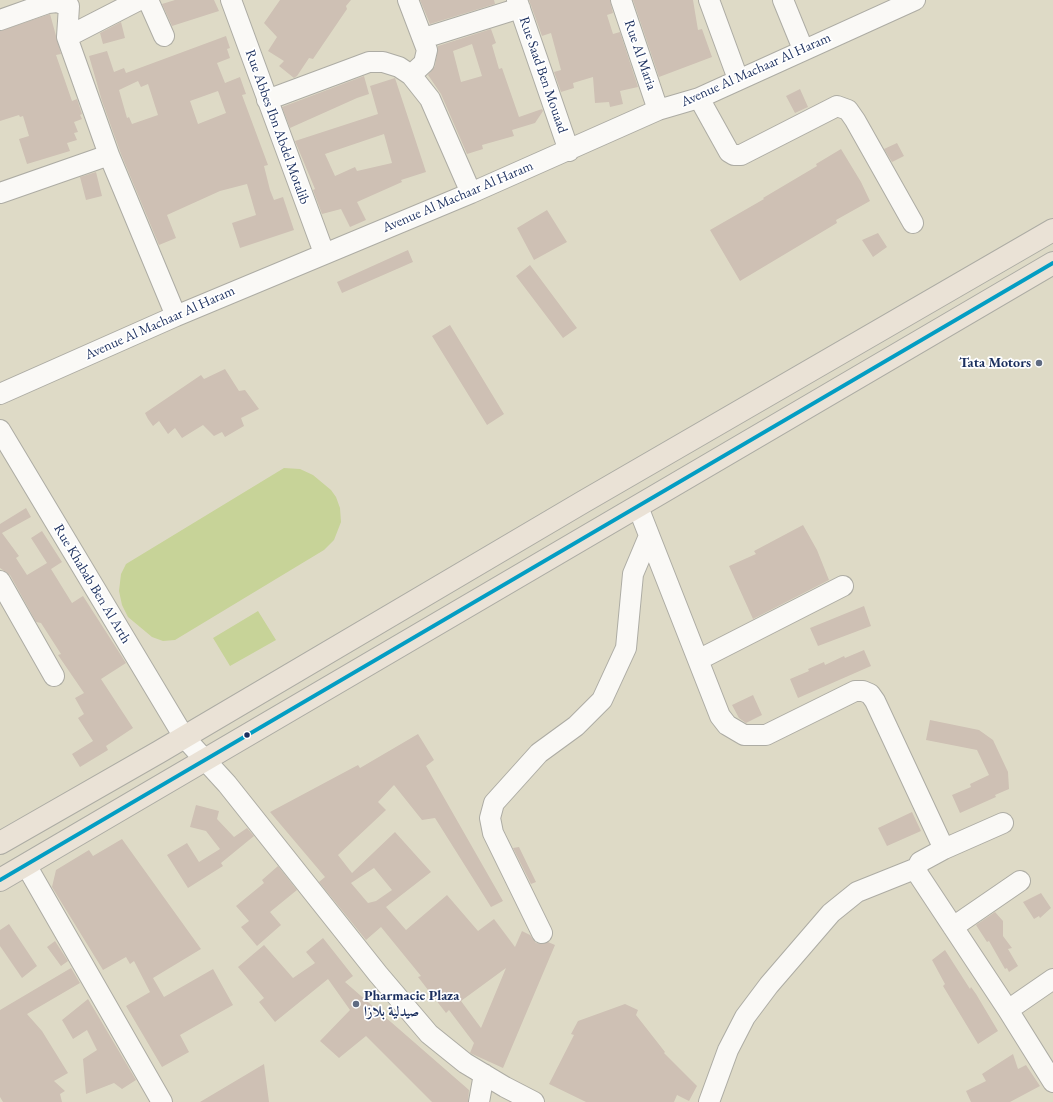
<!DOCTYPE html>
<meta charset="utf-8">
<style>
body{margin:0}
canvas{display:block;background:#dedac6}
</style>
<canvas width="1053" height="1102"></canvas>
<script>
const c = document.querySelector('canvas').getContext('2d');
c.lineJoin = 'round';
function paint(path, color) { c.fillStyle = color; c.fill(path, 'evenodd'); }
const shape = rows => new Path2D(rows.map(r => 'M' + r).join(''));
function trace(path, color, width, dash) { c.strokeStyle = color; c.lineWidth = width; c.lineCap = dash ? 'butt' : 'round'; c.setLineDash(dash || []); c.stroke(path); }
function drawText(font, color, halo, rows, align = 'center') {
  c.font = font + ' "EB Garamond",Amiri,serif'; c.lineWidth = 3.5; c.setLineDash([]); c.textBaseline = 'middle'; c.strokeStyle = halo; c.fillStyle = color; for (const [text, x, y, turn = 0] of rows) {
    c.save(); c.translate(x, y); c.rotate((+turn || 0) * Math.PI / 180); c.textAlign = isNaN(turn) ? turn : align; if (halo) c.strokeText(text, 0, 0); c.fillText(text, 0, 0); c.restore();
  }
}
paint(shape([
 [284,468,300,469,313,475,331,490,336,497,340,508,341,522,334,540,324,550,175,640,163,641,152,637,128,617,122,605,119,591,121,574,126,564],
 [258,611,276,640,230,666,213,638]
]), '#c7d398');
paint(shape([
 [175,0,214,0,219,11,172,26,162,4],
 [280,0,351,0,346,6,347,9,313,59,309,58,297,76,294,78,279,66,284,61,268,51,277,37,264,23],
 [420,0,494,0,495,4,430,24],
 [529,0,610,0,613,13,607,15,613,34,620,32,638,87,620,91,623,104,610,107,609,102,595,103,593,77,573,83,574,88,561,92,554,72,561,70,551,33,542,36],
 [633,0,693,0,698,30,702,29,712,57,659,77],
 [50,14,61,54,56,55,72,101,77,99,82,114,80,115,82,119,74,122,78,132,74,133,77,140,67,143,70,151,27,164,19,139,29,136,23,116,20,117,19,115,0,121,0,31],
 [121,22,125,38,103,44,100,33],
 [491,29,496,43,492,45,499,69,502,68,519,117,542,109,543,111,535,123,512,130,514,136,482,145,483,149,467,154,441,94,428,75,435,66,438,46],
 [472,44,482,76,461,82,453,51],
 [226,36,230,48,227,49,230,58,217,63,225,83,240,77,246,94,242,95,268,165,264,166,270,190,274,200,283,197,294,230,240,248,232,223,256,215,247,184,220,191,167,215,176,238,159,245,121,154,102,101,89,56,107,51,114,72,124,68,126,73],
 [138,81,141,87,148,84,158,115,132,124,129,117,127,118,119,90],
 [218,91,226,113,198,124,190,101],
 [364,76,369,94,357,98,290,128,282,107],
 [395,78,426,172,401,180,402,182,357,202,366,220,350,227,341,209,322,214,313,190,315,189,295,141,378,114,370,86],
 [384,134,392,163,357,171,355,167,335,176,325,154],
 [800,89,808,107,795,113,786,96],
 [897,143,904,156,892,162,884,149],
 [841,149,861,182,870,201,836,220,837,223,740,281,710,230,764,199,763,198,817,166,816,164],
 [96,172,102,196,86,200,80,177],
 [547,210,567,242,534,260,517,228],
 [878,233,887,247,873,257,862,240],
 [408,250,413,262,342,293,337,282],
 [530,265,577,328,563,338,516,276],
 [450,325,504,414,487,425,432,336],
 [225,369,239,391,245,390,259,409,241,418,244,426,225,437,222,432,214,436,203,425,182,438,175,428,168,434,159,421,153,426,148,419,145,413,201,375,204,379],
 [26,508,31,517,2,533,19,556,16,558,27,575,47,563,31,538,42,531,62,562,51,569,72,603,83,596,126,663,101,679,133,728,106,746,108,750,80,767,72,754,93,741,78,718,84,714,75,698,84,693,58,655,61,654,41,623,36,622,10,575,0,568,0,524],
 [803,525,817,550,829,580,753,619,729,566,756,554,754,551],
 [864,606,871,626,818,646,810,628],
 [864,650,871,666,798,698,790,679,809,671,808,669,824,662,825,665,844,656,845,658],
 [753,695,762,715,746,723,739,718,732,705],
 [930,720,979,730,993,740,1008,772,1009,789,995,795,996,797,960,813,952,795,971,787,970,784,989,775,977,750,926,740],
 [418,734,434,760,426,766,503,901,491,907,435,818,422,820,394,785,378,802,386,810,338,855,352,873,395,832,431,872,386,907,406,930,447,895,478,931,494,919,515,947,522,931,530,935,536,943,542,944,548,942,555,945,503,1068,470,1053,474,1043,449,1010,446,1013,418,977,421,976,381,927,366,940,319,882,325,877,270,812,358,765,360,768],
 [374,868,392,890,376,901,368,903,351,883],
 [506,968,481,1028,461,1001],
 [196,805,219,811,217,819,234,837,247,828,254,836,221,863,223,866,188,888,167,855,187,843,199,862,220,849,206,831,190,827],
 [912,812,921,831,887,846,878,828],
 [122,839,201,949,153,978,164,997,213,969,233,1005,180,1035,189,1052,162,1067,126,1006,150,992,134,961,130,964,126,957,103,970,52,887,56,870,89,850,93,856],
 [519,847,536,882,531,884,513,848],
 [278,866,297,890,270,912,281,925,257,946,241,927,249,921,236,906,264,883,262,880],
 [1041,893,1051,908,1040,918,1039,916,1034,919,1023,902],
 [995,912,1003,921,1003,936,1012,948,1008,949,1018,966,1009,972,1007,968,1005,969,989,941,987,942,976,925],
 [9,924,37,966,22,978,0,946,0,930],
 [323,938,353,976,345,982,469,1090,468,1102,432,1102,366,1036,339,1058,320,1041,350,1010,328,979,275,1022,259,1002,264,998,238,967,264,945,293,978,315,963,306,952],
 [55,941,68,961,61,966,47,947],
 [945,950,970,989,971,987,976,994,998,1031,978,1044,943,986,945,984,932,960],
 [71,968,80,983,27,1014,42,1031,68,1073,54,1081,65,1091,60,1094,62,1102,3,1102,0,1097,0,1010],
 [88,999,136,1080,122,1089,114,1083,86,1094,83,1059,97,1050,87,1030,73,1039,62,1020],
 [625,1004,638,1010,636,1015,665,1052,664,1053,697,1086,689,1101,677,1095,674,1102,586,1102,549,1084,574,1035,571,1034,578,1021],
 [1013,1054,1018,1069,1026,1065,1040,1086,1010,1102,971,1102,966,1091,986,1081,982,1074],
 [264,1064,269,1102,200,1102]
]), '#cec0b4');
const minor = shape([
 [148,0,164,36],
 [231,0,324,253],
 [408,0,427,50,424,63,411,75],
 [517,0,569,151],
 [621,0,658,110],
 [709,0,738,79],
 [783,0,803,49],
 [0,20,48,3,57,2,69,6,67,37,109,155,176,316],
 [67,37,139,0],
 [424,38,520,8],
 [699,98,729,152,734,155,741,155,837,106,848,110,855,120,913,223],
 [267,100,369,62,383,62,399,67,411,75,430,99,471,193],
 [0,193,109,155],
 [0,394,176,316,471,193,658,110,699,98,915,0],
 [0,430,184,737,227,784,378,974,429,1034,465,1063,505,1087,534,1102],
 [638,507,720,716,727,725,744,735,766,735,855,691,863,691,870,694,875,701,944,849],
 [0,581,54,676],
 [698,660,843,586],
 [1003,823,944,849,920,862,917,868,918,874,1008,1010,1053,1082],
 [26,865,162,1102],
 [953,927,1020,881],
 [542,933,493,833,490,818,494,803,539,753,576,726,602,700,626,648,633,574,649,536],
 [1008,1010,1053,979],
 [479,1102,484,1074],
 [709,1102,728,1050,745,1017,769,985,831,913,857,892,917,868]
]);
const major = shape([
 [0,843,159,752,583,502,1053,230],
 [0,880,1053,263]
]);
trace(minor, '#adaca4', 22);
trace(major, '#adaca4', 24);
trace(minor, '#faf9f6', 20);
trace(major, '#eae2d6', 22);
trace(shape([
 [0,880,1053,263]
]), '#039dc3', 4);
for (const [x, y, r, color] of [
 [1039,363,4,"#5f6b82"],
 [247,735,3.5,"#1b2f5e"],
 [356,1004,4,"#5f6b82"]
]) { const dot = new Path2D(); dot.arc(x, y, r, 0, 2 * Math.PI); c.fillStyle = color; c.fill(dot); trace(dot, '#fff', 1.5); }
drawText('14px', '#1b2f5e', '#fff', [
 ["Rue Al Maria",640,55,71],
 ["Avenue Al Machaar Al Haram",756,70,-24],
 ["Rue Saad Ben Mouaad",543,75,71],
 ["Rue Abbes Ibn Abdel Motalib",277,127,70],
 ["Avenue Al Machaar Al Haram",458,197,-23],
 ["Avenue Al Machaar Al Haram",160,323,-24],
 ["Rue Khabab Ben Al Arth",92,584,59]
]);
drawText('bold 14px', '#1b2f5e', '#fff', [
 ["Tata Motors",1031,363],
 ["Pharmacie Plaza",364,996,"left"],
 ["صيدلية بلازا",364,1012,"left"]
], 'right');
</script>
